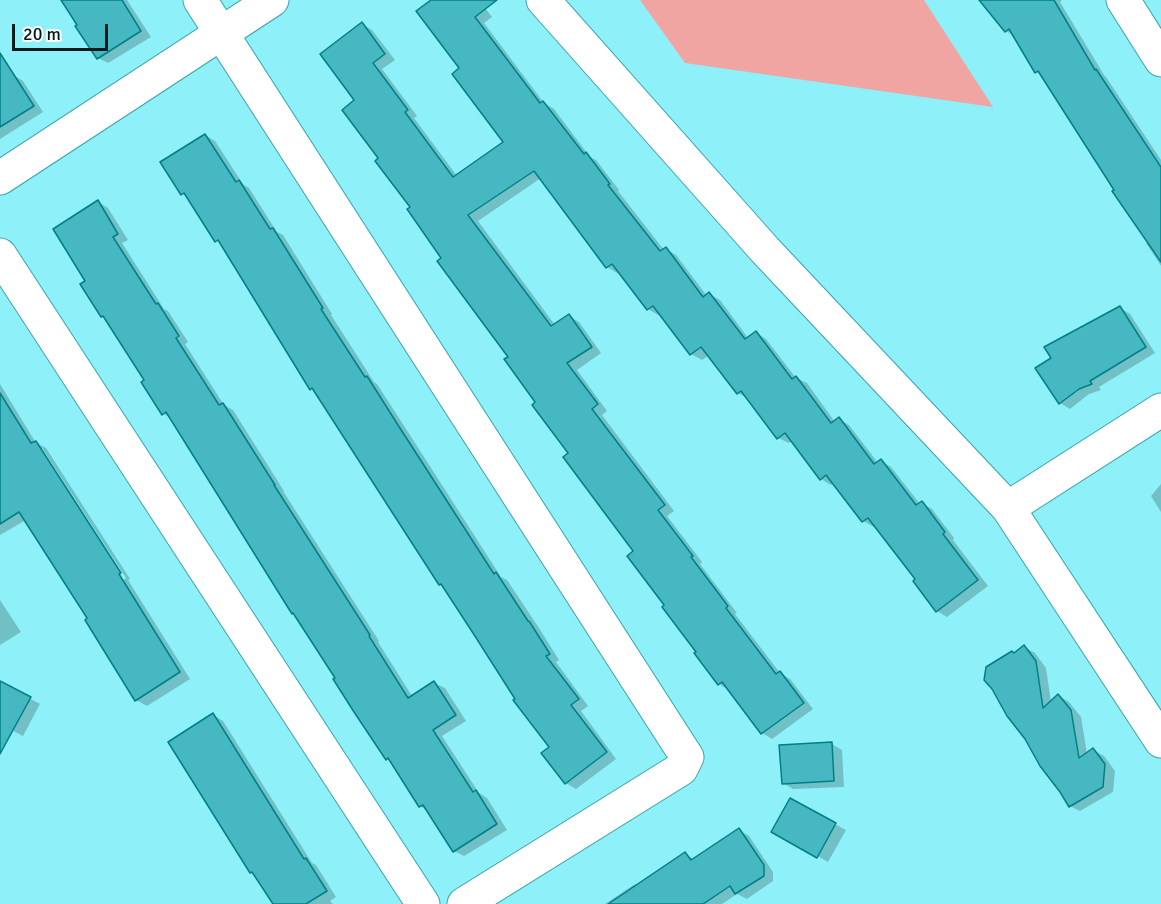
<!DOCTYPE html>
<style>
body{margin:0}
#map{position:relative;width:1161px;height:904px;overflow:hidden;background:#8ef0f8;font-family:Signika,sans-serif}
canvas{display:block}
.scale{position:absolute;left:12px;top:24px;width:96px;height:27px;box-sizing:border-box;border:3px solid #001b1d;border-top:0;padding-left:8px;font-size:18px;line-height:21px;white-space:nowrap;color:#001b1d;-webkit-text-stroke:4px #fefefe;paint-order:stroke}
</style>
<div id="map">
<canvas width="1161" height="904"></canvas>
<div class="scale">20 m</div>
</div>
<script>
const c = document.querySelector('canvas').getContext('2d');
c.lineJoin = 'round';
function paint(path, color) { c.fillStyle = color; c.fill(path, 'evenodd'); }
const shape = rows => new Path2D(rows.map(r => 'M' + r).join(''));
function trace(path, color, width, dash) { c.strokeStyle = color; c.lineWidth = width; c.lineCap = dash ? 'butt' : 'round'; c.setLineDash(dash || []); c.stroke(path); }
paint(shape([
 [640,0,924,0,993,107,685,63]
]), '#f1a5a2');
paint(shape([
 [63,0,127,0,151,37,108,63,98,58],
 [434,0,479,0,492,17,484,23,544,103,554,109,590,157,596,160,619,190,618,191,664,250,666,249,676,255,707,296,709,294,720,300,748,338,756,333,766,339,796,378,807,383,835,422,839,419,849,425,878,463,881,461,891,467,920,504,922,503,932,509,954,538,953,540,988,586,947,617,937,611,917,579,876,526,874,527,863,521,834,483,831,485,821,479,792,441,789,443,778,438,749,399,738,393,709,355,702,360,691,354,660,313,658,315,648,309,619,271,617,273,607,267,541,178,478,221,555,325,569,316,579,322,601,353,577,370,607,411,602,415,674,511,667,516,702,562,700,564,737,613,735,614,780,673,790,679,813,709,772,739,762,733,729,690,719,684,666,605,636,551,537,403,510,357,443,258,381,158,357,101,362,24,372,30,395,60,382,69,417,116,414,118,457,176,505,142,461,69],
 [981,0,1062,0,1060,2,1104,75,1106,77,1161,160,1161,266,1146,243,1148,241,1042,75,1036,72,1016,37,1006,31],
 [0,56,12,74,23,81,43,112,0,139],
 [205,135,215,141,243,184,249,188,277,232,283,235,332,314,331,315,374,382,377,384,408,432,501,577,507,580,539,628,559,660,556,662,588,706,581,711,616,759,576,789,566,783,551,747,517,699,445,587,440,584,315,391,311,388,223,244,216,240,189,197,183,194],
 [98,202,108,208,128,240,122,243,164,309,168,311,188,342,185,344,224,405,233,410,284,491,283,491,379,641,378,642,412,696,434,683,445,688,466,721,442,736,479,793,487,798,507,830,464,856,454,851,428,811,420,806,392,761,387,758,172,418,163,414,146,380,106,318,102,316,87,281],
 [1120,308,1130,314,1155,353,1099,387,1101,390,1089,394,1070,409,1060,403],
 [0,384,36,443,46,448,130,579,128,580,190,679,147,706,136,700,89,619,26,520,0,535],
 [39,448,42,448,126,578,123,580],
 [1161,484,1161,512,1151,496],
 [0,600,21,632,0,645],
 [1024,647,1035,653,1046,668,1051,702,1059,696,1069,702,1081,717,1087,754,1093,750,1104,756,1115,771,1113,792,1080,811,1070,806,1014,654],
 [0,683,40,704,23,736,0,724],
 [213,715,223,721,312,863,316,865,336,897,330,901,333,904,275,904,256,874,251,872],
 [832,744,842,750,844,787,793,789,783,783],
 [790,800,846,830,828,862,773,831],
 [739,830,749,836,773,872,773,881,747,899,737,894,722,904,605,904,635,884,638,886,685,854,695,860]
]), '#0003');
const building = shape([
 [61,0,122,0,141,31,97,59,75,26,77,25,61,0],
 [431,0,497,0,475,17,540,103,543,101,584,154,586,152,610,184,608,185,660,251,666,247,703,297,709,292,745,339,756,331,792,379,796,376,831,423,839,417,874,464,881,459,916,505,922,501,945,532,943,534,978,580,936,612,913,581,915,579,868,518,862,522,826,475,820,480,785,433,777,439,741,391,737,394,701,347,690,355,653,306,647,310,612,264,606,268,534,171,468,215,551,326,569,314,592,347,567,363,598,404,592,409,665,505,658,510,693,556,691,557,728,606,726,608,776,674,780,671,804,703,761,734,722,682,718,685,694,653,696,652,662,607,664,605,627,556,633,551,563,457,568,453,532,405,535,402,504,359,508,357,437,261,441,258,407,209,410,207,375,161,378,158,342,110,354,100,320,54,362,22,385,54,373,63,408,110,405,112,453,177,503,142,452,74,459,68,416,11,431,0],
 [979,0,1054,0,1095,70,1096,69,1161,167,1161,262,1112,191,1114,190,1038,71,1035,73,1009,29,1005,32,979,0],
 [0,53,34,106,0,127,0,53],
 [205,134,236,182,239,180,270,229,273,228,323,308,321,309,365,377,367,376,398,425,494,574,496,572,528,621,529,621,550,654,546,656,579,699,571,705,607,752,565,784,541,753,549,747,513,700,515,699,473,633,441,584,439,585,312,388,310,390,218,240,215,242,184,193,181,195,160,162,205,134],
 [98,200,118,234,113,237,156,304,158,303,179,336,176,338,219,405,223,403,275,485,274,485,370,635,369,636,408,698,434,681,456,715,433,730,473,792,476,790,497,824,453,852,423,805,419,807,388,758,386,760,354,712,333,679,335,678,293,613,292,614,166,412,162,415,141,382,144,380,103,316,101,317,80,284,85,281,53,229,98,200],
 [1120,306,1146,347,1090,381,1092,384,1079,389,1059,404,1035,368,1051,358,1044,347,1120,306],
 [0,393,31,443,36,441,121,573,119,574,180,672,135,701,85,620,87,618,19,512,0,524,0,393],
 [1024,645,1036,661,1043,708,1058,694,1071,710,1079,758,1093,748,1105,764,1103,787,1069,807,1060,792,1040,766,1025,739,1007,716,992,689,984,680,986,667,1012,651,1014,653,1024,645],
 [0,681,31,697,0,754,0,681],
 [213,713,304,859,306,858,327,891,306,904,273,904,252,872,250,873,168,742,213,713],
 [832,742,834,781,782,784,779,745,832,742],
 [790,798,836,823,817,858,771,832,790,798],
 [739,828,764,865,764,876,735,894,730,886,703,904,608,904,685,852,691,860,739,828]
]);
paint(building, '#46b8c1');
trace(building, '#007f87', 1.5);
const street = shape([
 [200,0,687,757,681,769,464,904],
 [543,0,765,250,1008,508,1161,741],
 [1123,0,1161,60],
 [0,178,272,0],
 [0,255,423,904],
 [1008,508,1161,410]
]);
trace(street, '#3ca2a9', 35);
trace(street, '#fff', 33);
</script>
